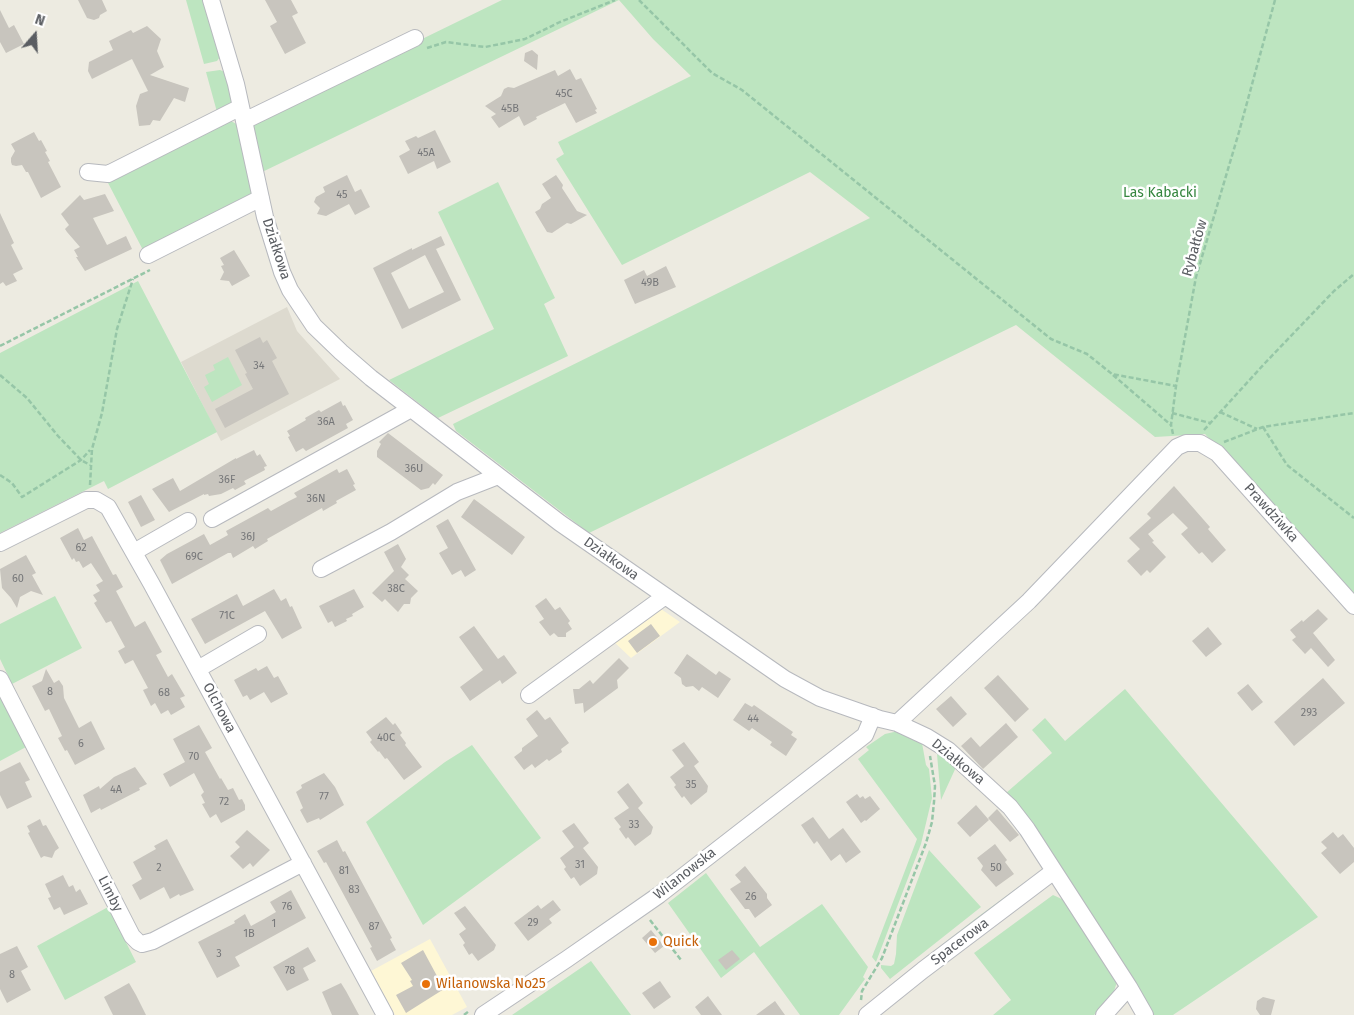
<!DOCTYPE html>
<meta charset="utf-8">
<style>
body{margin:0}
#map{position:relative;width:1354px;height:1015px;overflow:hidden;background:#edebe1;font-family:"Fira Sans",sans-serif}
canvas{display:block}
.north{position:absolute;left:10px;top:10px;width:50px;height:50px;-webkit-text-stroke:4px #fff;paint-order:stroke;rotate:19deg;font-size:14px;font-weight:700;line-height:20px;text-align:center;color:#5a5d62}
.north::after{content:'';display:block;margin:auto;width:18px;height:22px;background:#5a5d62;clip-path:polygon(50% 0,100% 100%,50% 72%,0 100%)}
</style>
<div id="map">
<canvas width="1354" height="1015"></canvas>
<div class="north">N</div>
</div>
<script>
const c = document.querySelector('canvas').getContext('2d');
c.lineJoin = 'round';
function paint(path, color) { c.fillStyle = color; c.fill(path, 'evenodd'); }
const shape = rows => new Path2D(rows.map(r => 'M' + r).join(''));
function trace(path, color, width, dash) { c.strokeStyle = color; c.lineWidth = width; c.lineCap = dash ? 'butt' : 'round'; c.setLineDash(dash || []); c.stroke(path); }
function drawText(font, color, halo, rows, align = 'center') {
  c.font = font + ' "Fira Sans",sans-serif'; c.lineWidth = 5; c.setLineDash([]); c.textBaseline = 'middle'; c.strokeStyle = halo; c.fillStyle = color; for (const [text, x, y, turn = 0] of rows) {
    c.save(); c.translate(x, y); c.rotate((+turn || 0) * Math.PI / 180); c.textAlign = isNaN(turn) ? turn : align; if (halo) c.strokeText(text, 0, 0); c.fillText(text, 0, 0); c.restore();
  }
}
paint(shape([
 [661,609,680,622,631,658,612,640,653,610],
 [430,939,467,1007,452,1015,395,1015,371,971]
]), '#fef7d5');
paint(shape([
 [287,307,297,331,340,379,221,441,181,362]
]), '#dddacf');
paint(shape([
 [186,0,206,0,220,57,217,61,204,64],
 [502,0,1354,0,1354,601,1205,434,1155,437,1016,325,589,533,456,431,453,424,870,218,810,172,622,265,556,159,564,154,558,142,691,76,653,39,619,0,258,174,252,122],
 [220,70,225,72,232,103,217,112,206,72],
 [231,121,238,125,253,190,250,199,144,252,107,181],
 [498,182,555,298,544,304,568,356,438,418,389,380,494,329,438,212],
 [138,281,217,432,108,489,104,481,0,533,0,353],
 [228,357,242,385,212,402,204,387,209,384,205,375,215,370,213,365],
 [55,596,82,648,12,684,0,659,0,624],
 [1125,689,1318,917,1173,1015,1151,1015,1006,793,1052,753,1032,730,1045,718,1065,741],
 [0,695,26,747,0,761],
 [896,728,922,743,926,765,929,769,932,798,921,844,876,962,872,957,917,839,858,759,869,750,866,747,885,734,894,732],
 [472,745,541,838,423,925,366,822,445,762],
 [937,754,957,765,941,800],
 [929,850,981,907,890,979,881,968,881,965,891,966,894,964,896,954,897,935],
 [706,873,760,947,822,904,868,967,863,977,865,979,839,1015,800,1015,754,952,721,978,668,903],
 [1028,880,1031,881,896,984,893,983,975,919],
 [1053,895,1064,900,1117,982,1114,991,1094,1015,993,1015,1011,1000,974,953],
 [108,907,136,962,65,1000,37,946],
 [591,961,631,1015,512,1015,531,1002]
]), '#bde5c0');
paint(shape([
 [78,0,102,0,107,11,100,15,99,18,94,20,87,18],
 [265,0,291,0,298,13,292,16,306,43,285,54,270,26,277,22],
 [0,10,9,28,14,25,24,44,6,53,0,42],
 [147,26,161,39,157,51,164,67,150,75,189,88,185,102,174,98,160,121,153,120,150,125,139,126,136,106,140,94,148,91,132,59,92,79,88,71,89,62,113,50,109,41,131,30,133,33],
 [532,50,538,55,537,70,524,61,525,53],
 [570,69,576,80,581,78,597,109,595,110,597,113,576,123,565,103,536,117,537,119,524,126,519,116,499,128,491,117,496,114,485,106,501,96,504,89,508,87,514,88,555,70,558,76],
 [435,130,451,162,437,169,434,161,408,174,399,156,410,150,405,141,416,136,418,138],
 [34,132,39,141,41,140,47,151,45,152,50,161,48,162,61,187,41,198,28,172,26,172,22,165,16,166,12,165,11,162,11,158,15,151,11,144],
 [347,175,355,192,361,189,370,207,355,215,349,204,326,216,317,214,320,208,314,202,316,197,325,192,323,187],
 [556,175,563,185,562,188,577,211,587,215,571,224,567,223,552,233,547,232,535,212,540,209,542,204,551,198,542,184],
 [105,194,114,211,93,218,107,245,126,236,132,249,85,271,76,257,78,257,74,250,80,247,67,232,65,229,69,225,61,214,80,195,84,200],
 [0,213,14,243,11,245,23,269,13,274,17,281,6,286,3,282,0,284],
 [441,236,445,245,436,249,461,300,402,329,373,268,412,248,412,250],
 [425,255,444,292,409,309,391,273],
 [234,250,250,276,232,286,229,281,220,280,224,272,221,266,224,265,220,258],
 [666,266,676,287,635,304,624,280,644,270,647,276],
 [260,337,263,343,267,340,277,358,272,361,289,394,225,428,215,409,253,389,245,374,247,373,235,350],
 [341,401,343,406,345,405,353,420,346,424,348,428,306,451,303,448,296,452,288,437,290,436,287,431,306,420,305,418,319,410,321,412],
 [388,433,443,475,435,485,433,483,429,488,421,490,377,457,377,451,381,444,379,442],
 [254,450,257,456,260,454,267,466,264,467,265,470,244,481,246,484,235,490,233,488,221,494,209,496,208,494,204,495,204,494,169,512,152,489,173,478,180,491,236,458,236,459],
 [337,469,339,473,347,469,355,484,353,485,356,490,336,501,337,503,323,511,322,508,267,539,268,541,255,549,253,546,233,558,231,553,228,553,172,584,160,560,167,554,204,534,210,545,228,535,226,531,268,508,271,511,289,501,297,497,294,493],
 [1174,486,1210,527,1208,529,1226,550,1212,563,1202,552,1199,554,1181,534,1188,528,1173,513,1148,534,1154,541,1152,542,1166,557,1150,573,1147,570,1141,576,1127,561,1140,549,1129,538,1151,518,1147,514],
 [141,495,155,520,141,527,128,502],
 [474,499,525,537,512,555,461,517],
 [448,519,476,570,465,577,461,570,452,575,439,553,448,548,436,526],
 [78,528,84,540,92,536,113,575,116,574,123,587,116,591,135,627,145,621,162,652,156,655,168,677,172,674,185,696,180,698,185,707,171,715,168,710,161,714,155,703,151,706,143,690,148,688,133,660,125,664,118,651,125,647,111,621,106,623,94,603,97,601,93,595,100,591,96,585,103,581,91,563,83,568,79,561,76,562,74,558,72,560,60,538],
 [398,544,406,559,401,567,409,575,405,579,418,591,411,598,410,604,404,604,398,612,385,599,382,602,372,593,394,571,384,552],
 [26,555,36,573,32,575,43,595,31,591,20,597,17,608,11,598,2,588,0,569],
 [274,589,281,601,286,598,290,607,292,606,302,628,282,639,265,611,205,644,191,619,237,594,243,606],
 [354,589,364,607,352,614,353,616,346,619,347,621,335,627,332,621,328,623,319,606],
 [546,598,555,610,560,607,570,621,568,623,572,629,566,633,566,637,558,637,554,633,550,636,539,622,544,619,535,606],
 [1318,609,1328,619,1313,633,1335,660,1328,667,1311,648,1305,654,1292,640,1296,637,1290,630,1302,620,1303,622],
 [651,624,660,636,637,653,628,641],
 [474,626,498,659,504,655,517,673,502,684,500,680,470,701,460,687,483,670,459,637],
 [1208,627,1222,644,1206,657,1192,641],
 [687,654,716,675,719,671,731,679,718,698,702,687,699,691,693,686,686,687,682,684,681,678,674,673],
 [619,658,629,668,617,680,618,688,584,713,583,703,575,704,573,689,579,689,590,680,593,684],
 [267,666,274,678,278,676,288,694,271,703,264,692,250,700,247,695,243,697,234,680,256,668,258,671],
 [46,669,54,683,59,680,63,686,64,698,79,728,91,721,105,749,75,765,67,750,65,751,58,738,62,736,49,709,45,711,32,686,42,681],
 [998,675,1029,709,1015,722,984,688],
 [1323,678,1345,703,1294,746,1274,722],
 [1248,684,1263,702,1252,711,1237,693],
 [951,696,967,714,953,727,936,709],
 [745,703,752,707,754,705,793,732,791,735,797,739,786,756,770,745,772,742,752,728,749,731,733,720],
 [537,710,545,720,550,717,569,743,561,749,562,752,549,761,547,759,535,768,532,764,524,770,514,757,522,751,522,748,538,736,526,719],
 [386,717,393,725,395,723,402,733,400,735,406,743,405,745,422,767,404,780,387,758,385,759,379,751,378,752,370,742,372,740,366,732],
 [1006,723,1018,737,983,769,961,746,971,737,980,747],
 [199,725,212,748,205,752,220,779,221,778,228,790,233,788,239,800,242,799,245,805,245,810,221,823,216,814,210,818,202,804,205,803,201,795,204,792,194,773,170,787,163,774,185,762,173,739],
 [684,742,699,762,694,766,708,786,707,792,691,805,684,796,682,798,674,787,676,785,670,777,684,766,672,750],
 [20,762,30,780,25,782,32,797,7,809,0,795,0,772],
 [135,767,147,784,139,788,140,790,134,793,101,810,100,808,91,813,83,795,99,786,100,789,114,777],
 [324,773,335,787,344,805,320,820,319,818,307,823,300,810,303,808,296,792,302,788,301,785],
 [628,783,643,803,638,808,653,827,651,834,635,846,628,837,626,839,619,829,621,827,614,818,629,808,617,792],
 [857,794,860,798,863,796,865,799,870,796,880,809,866,821,865,820,861,823,846,802],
 [976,805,989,820,970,837,957,823],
 [997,809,1019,835,1010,842,988,818],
 [813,817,829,839,843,828,861,852,846,863,840,854,831,861,817,841,814,844,801,825],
 [40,819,43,826,46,825,59,848,55,851,52,858,44,856,41,858,28,833,30,832,27,826],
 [574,823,589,843,583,848,598,867,597,874,580,886,574,877,571,879,564,869,566,867,560,858,574,847,562,831],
 [247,830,270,850,253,867,250,863,243,869,230,856,240,847,235,842],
 [1333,832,1338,838,1343,834,1354,848,1354,862,1340,874,1321,853,1327,848,1321,842],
 [167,839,194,890,180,896,179,894,170,899,164,887,140,900,132,885,142,879,133,862,156,849,154,846],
 [337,840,343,852,345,851,392,938,390,939,396,950,377,961,370,948,372,947,339,886,326,862,324,863,317,851],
 [995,844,1007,860,1005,862,1014,874,996,887,981,870,983,866,977,858],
 [745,866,767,894,767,898,772,905,755,918,749,909,745,909,730,889,741,882,735,875],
 [63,875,69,887,73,885,76,892,80,889,88,904,64,915,60,907,54,910,48,898,51,897,45,884],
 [291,890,306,918,235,957,240,966,217,978,198,942,235,923,234,921,245,914,251,926,264,919,276,912,270,902],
 [553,900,561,910,549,919,552,923,528,941,514,923,538,905,541,909],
 [465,906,496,945,494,950,478,961,472,953,469,955,463,945,465,943,459,934,466,929,454,913],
 [651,930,664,946,655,953,642,938],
 [17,946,28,967,21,971,31,990,7,1003,0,989,0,954],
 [308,947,316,961,303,968,309,980,287,991,273,967],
 [423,950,444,989,406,1013,396,995,413,986,410,981,412,980,401,963],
 [732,950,740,959,726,970,718,960],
 [660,981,671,997,654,1009,642,993],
 [129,983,136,995,146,1015,113,1015,104,997],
 [341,983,346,991,359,1015,332,1015,322,992],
 [708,996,722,1015,701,1015,695,1007],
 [1263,997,1275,1000,1271,1015,1260,1015,1256,1009,1257,1001],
 [775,1001,785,1015,756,1015]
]), '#c8c5be');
const minor = shape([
 [211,0,236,84,265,217,282,272,290,290,314,326,341,352,371,378,560,523,785,679,820,698,880,719,897,723,927,737,948,750,1010,807,1027,829,1129,987,1145,1015],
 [244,121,415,38],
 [88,172,108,174,241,107],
 [148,255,261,198],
 [212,519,411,409],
 [0,543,86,500,96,500,108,507,151,583,385,1015],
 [134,552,188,521],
 [321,569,391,532,457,492,498,476],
 [198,669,258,634],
 [0,679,132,936,138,942,142,944,153,941,303,863],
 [529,695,664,597],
 [897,723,1029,601,1152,473,1177,447,1186,443,1200,443,1217,453,1354,606],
 [483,1015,567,959,659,895,865,735,873,716],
 [867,1015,923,970,1054,871],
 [1104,1015,1129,987]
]);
trace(minor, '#b7b9be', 18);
trace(shape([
 [639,0,712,73,742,90,1051,339,1087,354,1112,374,1176,386],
 [427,48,446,42,485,47,525,39,560,22,615,0],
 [0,346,150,270],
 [0,375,27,398,58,436,81,460,90,465],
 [1113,375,1171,425],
 [1220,412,1257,429],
 [1172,413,1210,423],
 [1263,427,1287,465,1354,518],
 [1204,430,1265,363,1334,291,1354,274],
 [1173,434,1171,425,1176,386,1196,277,1239,132,1275,0],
 [1224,442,1263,427,1354,413],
 [0,475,12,483,22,497,81,460,90,450],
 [90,485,92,449,102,413,117,329,133,279],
 [650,920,681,960],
 [861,1000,862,991,882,958,926,843,932,822,934,802,935,786,930,756],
 [464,1015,469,1011]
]), '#96c6a7', 2.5, [5, 2.5]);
trace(minor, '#fff', 16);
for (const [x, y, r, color] of [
 [653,942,5,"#e8710a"],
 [426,984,5,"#e8710a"]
]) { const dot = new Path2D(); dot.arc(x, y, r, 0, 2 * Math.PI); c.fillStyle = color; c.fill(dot); trace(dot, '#fff', 2); }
drawText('11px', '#767779', null, [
 ["45C",564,94],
 ["45B",510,109],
 ["45A",426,153],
 ["45",342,195],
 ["49B",650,283],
 ["34",259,366],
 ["36A",326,422],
 ["36U",414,469],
 ["36F",227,480],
 ["36N",316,499],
 ["36J",248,537],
 ["62",81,548],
 ["69C",194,557],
 ["60",18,579],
 ["38C",396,589],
 ["71C",227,616],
 ["8",50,692],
 ["68",164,693],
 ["293",1309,713],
 ["44",753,719],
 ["40C",386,738],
 ["6",81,744],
 ["70",194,757],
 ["35",691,785],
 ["4A",116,790],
 ["77",324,797],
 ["72",224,802],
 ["33",634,825],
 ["31",580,865],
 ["2",159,868],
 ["50",996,868],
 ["81",344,871],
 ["83",354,890],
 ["26",751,897],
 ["76",287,907],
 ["29",533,923],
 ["1",274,924],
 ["87",374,927],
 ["1B",249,934],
 ["3",219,954],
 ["78",290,971],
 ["8",12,975]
]);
drawText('14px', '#35863f', '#fff', [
 ["Las Kabacki",1160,193]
]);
drawText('14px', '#5a5d62', '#fff', [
 ["Rybałtów",1195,248,-74],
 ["Działkowa",276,249,72],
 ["Prawdziwka",1271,513,48],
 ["Działkowa",611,559,35],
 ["Olchowa",219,708,62],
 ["Działkowa",958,762,39],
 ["Wilanowska",685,874,-38],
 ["Limby",110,894,63],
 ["Spacerowa",960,942,-37]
]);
drawText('14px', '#c56008', '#fff', [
 ["Quick",663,942],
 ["Wilanowska No25",436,984]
], 'left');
</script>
